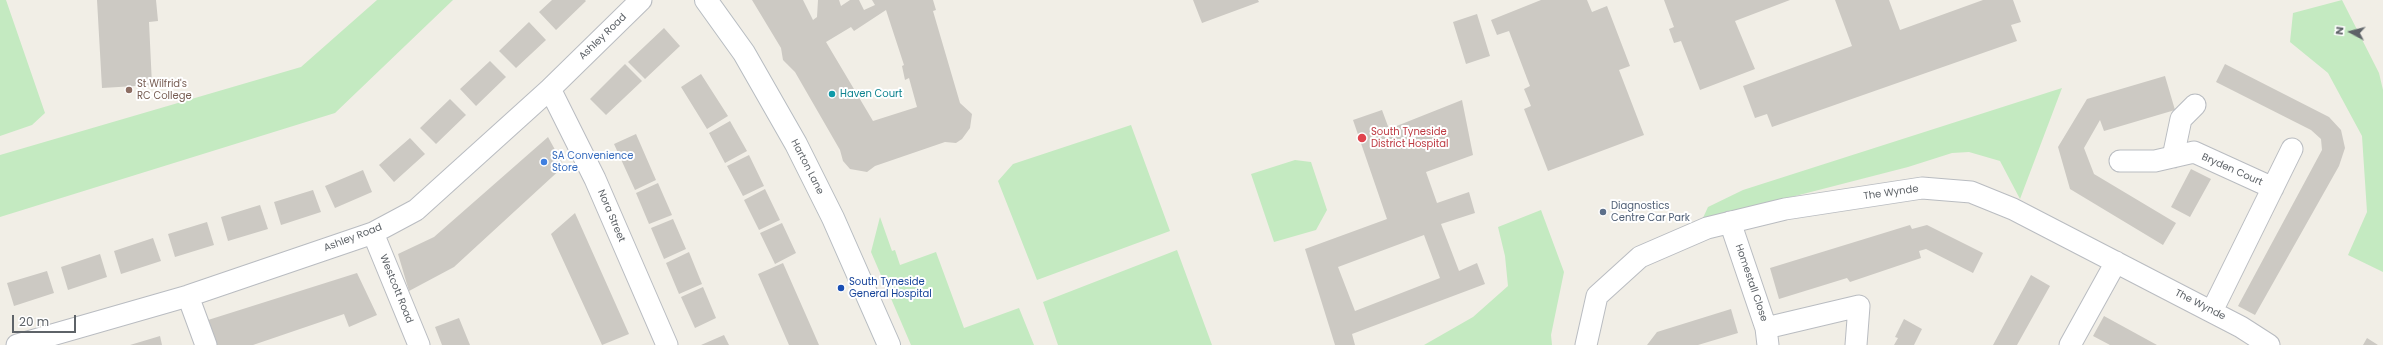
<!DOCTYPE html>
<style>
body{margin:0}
#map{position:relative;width:2383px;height:345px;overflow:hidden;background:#f1eee6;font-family:Poppins,sans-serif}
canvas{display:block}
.north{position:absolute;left:2331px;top:12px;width:40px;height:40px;-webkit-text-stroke:3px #fff;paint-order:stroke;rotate:277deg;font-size:11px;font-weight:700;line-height:16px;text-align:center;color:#5e6368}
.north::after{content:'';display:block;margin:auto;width:14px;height:18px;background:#5e6368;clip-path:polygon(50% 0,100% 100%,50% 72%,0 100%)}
.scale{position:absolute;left:12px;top:315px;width:64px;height:18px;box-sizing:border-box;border:2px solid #5e6368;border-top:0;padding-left:5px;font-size:12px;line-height:14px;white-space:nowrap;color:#5e6368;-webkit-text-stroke:3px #fff;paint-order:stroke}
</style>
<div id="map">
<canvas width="2383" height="345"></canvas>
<div class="north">N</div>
<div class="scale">20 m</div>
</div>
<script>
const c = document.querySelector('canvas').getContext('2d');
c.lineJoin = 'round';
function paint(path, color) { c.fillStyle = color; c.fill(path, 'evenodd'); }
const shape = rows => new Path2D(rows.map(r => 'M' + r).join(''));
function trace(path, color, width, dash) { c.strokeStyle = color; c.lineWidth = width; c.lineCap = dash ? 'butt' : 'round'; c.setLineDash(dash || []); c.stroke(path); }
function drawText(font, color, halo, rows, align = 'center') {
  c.font = font + ' Poppins,sans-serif'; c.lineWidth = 4; c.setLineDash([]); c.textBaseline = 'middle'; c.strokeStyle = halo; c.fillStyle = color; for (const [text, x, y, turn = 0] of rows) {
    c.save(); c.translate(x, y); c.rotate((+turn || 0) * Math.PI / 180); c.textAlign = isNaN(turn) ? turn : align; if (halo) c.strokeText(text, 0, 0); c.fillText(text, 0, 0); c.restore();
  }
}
paint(shape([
 [0,0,6,0,45,113,32,125,0,136],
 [377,0,453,0,335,113,0,217,0,155,301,67],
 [2342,0,2379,73,2383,90,2383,272,2348,255,2367,212,2362,136,2328,73,2290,42,2293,13],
 [2062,88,2020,199,2000,161,1969,152,1952,153,1908,167,1702,220,1708,207,1743,190],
 [1131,125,1170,231,1037,280,998,181,1013,164],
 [1295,160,1311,162,1327,210,1316,230,1274,242,1251,174],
 [1541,210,1564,272,1551,335,1552,345,1424,345,1473,317,1508,286,1505,256,1498,227],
 [880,217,892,251,895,250,900,265,936,252,964,328,1019,308,1034,345,911,345,871,252],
 [1177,250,1212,345,1058,345,1043,302]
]), '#c4eac1');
paint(shape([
 [97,0,156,0,158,21,149,22,152,85,102,88],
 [552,0,585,0,586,1,556,30,539,12],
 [752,0,803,0,813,20,817,17,818,0,839,0,841,6,850,0,859,0,864,10,875,5,872,0,933,0,936,10,933,11,960,103,972,114,970,128,962,139,956,143,945,142,875,166,867,172,850,169,843,161,840,150,795,72,783,60,781,48],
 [886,10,904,65,902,66,905,80,909,78,917,107,873,121,826,42,851,27,854,31],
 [1193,0,1258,0,1259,2,1202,23],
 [1541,0,1587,0,1592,12,1607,6,1630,66,1619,70,1644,135,1548,171,1524,109,1531,106,1524,89,1530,86,1528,81,1509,31,1497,35,1491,20],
 [1664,0,1790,0,1735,21,1755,69,1700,90,1681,41,1674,43,1669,29,1674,27],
 [1835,0,1889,0,1900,30,1983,0,2013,0,2021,22,2011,25,2017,41,1772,127,1767,114,1755,118,1743,86,1852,46],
 [1477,14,1490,56,1466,64,1453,22],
 [529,22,546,40,516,68,499,51],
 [664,28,680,46,645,79,628,62],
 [490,61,506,77,476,106,460,89],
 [625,64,642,81,606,115,590,99],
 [2225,64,2329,117,2341,130,2345,148,2339,166,2255,315,2238,306,2322,150,2321,139,2311,130,2216,82],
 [701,74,728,116,707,129,681,87],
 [2165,76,2175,110,2104,131,2100,120,2084,148,2094,174,2176,223,2163,245,2070,189,2058,147,2087,99],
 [450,99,466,115,436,144,420,128],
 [1462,100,1473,155,1426,172,1437,203,1469,192,1475,213,1441,224,1459,271,1477,263,1485,284,1352,334,1355,345,1335,345,1305,249,1387,219,1353,120,1382,110,1389,129],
 [1424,235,1440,278,1355,311,1338,267],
 [730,121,747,151,725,163,709,133],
 [636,134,656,180,635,190,614,144],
 [548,137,564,166,454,267,409,291,398,254,434,237],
 [410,138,425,154,394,182,379,165],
 [749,155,764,186,743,196,727,166],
 [2191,169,2211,179,2190,217,2171,207],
 [363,170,372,192,335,208,325,186],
 [658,183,672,215,649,224,636,193],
 [765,189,780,220,759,230,744,200],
 [313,190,321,212,281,225,274,202],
 [260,205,268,229,228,241,221,217],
 [575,213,629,334,602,345,551,234],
 [673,219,686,249,664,259,651,228],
 [207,222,214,245,175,257,168,234],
 [782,223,796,253,775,264,760,233],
 [1910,225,1912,229,1927,225,1983,253,1973,273,1926,249,1919,251,1921,258,1850,282,1847,278,1779,299,1770,268],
 [153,238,161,261,121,274,114,251],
 [689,252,702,284,679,294,666,263],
 [100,254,107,277,68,290,61,267],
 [783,263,809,322,819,345,789,345,758,274],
 [47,271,54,293,14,306,7,283],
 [357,273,377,315,349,327,344,314,253,345,215,345,208,320],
 [2031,275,2050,286,2017,345,1993,345],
 [703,287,716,318,695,328,681,297],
 [1731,309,1738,333,1698,345,1647,345,1657,332],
 [2104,316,2157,345,2110,345,2093,336],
 [459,318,470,345,442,345,435,327],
 [1904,319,1922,329,1914,345,1894,345,1898,338,1895,337],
 [724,335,729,345,701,345],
 [160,336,162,345,130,345],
 [2367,338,2378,345,2363,345]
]), '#ccc9c3');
const street = shape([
 [550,89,595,179,667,345],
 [2173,157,2181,119,2195,105],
 [2120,161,2155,161,2194,152,2273,188],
 [1730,222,1766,328,1768,345],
 [373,233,419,345],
 [188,296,206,345],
 [2212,311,2292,149],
 [1766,328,1859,306,1856,345],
 [17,345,188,296,373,233,416,210,550,89,641,0],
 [1586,345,1597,296,1640,257,1707,228,1785,209,1922,188,1971,192,2013,209,2241,327,2269,345],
 [2070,345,2116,262]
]);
const secondary = shape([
 [706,0,744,53,796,144,833,218,889,345]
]);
trace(street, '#b9bcc1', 23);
trace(secondary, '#b7bcc1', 24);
trace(street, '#fff', 21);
trace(secondary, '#fff', 22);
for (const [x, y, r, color] of [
 [129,90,4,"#8d6e63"],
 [832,94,4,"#0f9aa8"],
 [1362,138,5,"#e0444e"],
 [544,162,4,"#3f7fe0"],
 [1603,212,4,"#5c6f8a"],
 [841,288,4,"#1a4fb4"]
]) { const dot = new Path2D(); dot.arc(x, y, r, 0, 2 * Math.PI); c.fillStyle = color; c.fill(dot); trace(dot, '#fff', 1.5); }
drawText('10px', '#5e6368', '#fff', [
 ["Ashley Road",603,37,-44],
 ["Harton Lane",807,167,63],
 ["Bryden Court",2232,170,24],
 ["The Wynde",1891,193,-8],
 ["Nora Street",611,216,67],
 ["Ashley Road",353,238,-21],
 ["Homestall Close",1751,283,71],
 ["Westcott Road",396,289,68],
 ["The Wynde",2200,305,27]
]);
drawText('10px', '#785e54', '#fff', [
 ["St Wilfrid's",137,84],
 ["RC College",137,96]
], 'left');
drawText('10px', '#0d838f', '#fff', [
 ["Haven Court",840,94]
], 'left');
drawText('10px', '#be3a42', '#fff', [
 ["South Tyneside",1371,132],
 ["District Hospital",1371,144]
], 'left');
drawText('10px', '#366cbe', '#fff', [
 ["SA Convenience",552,156],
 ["Store",552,168]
], 'left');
drawText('10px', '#4e5e75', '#fff', [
 ["Diagnostics",1611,206],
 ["Centre Car Park",1611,218]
], 'left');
drawText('10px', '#164399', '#fff', [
 ["South Tyneside",849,282],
 ["General Hospital",849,294]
], 'left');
</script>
